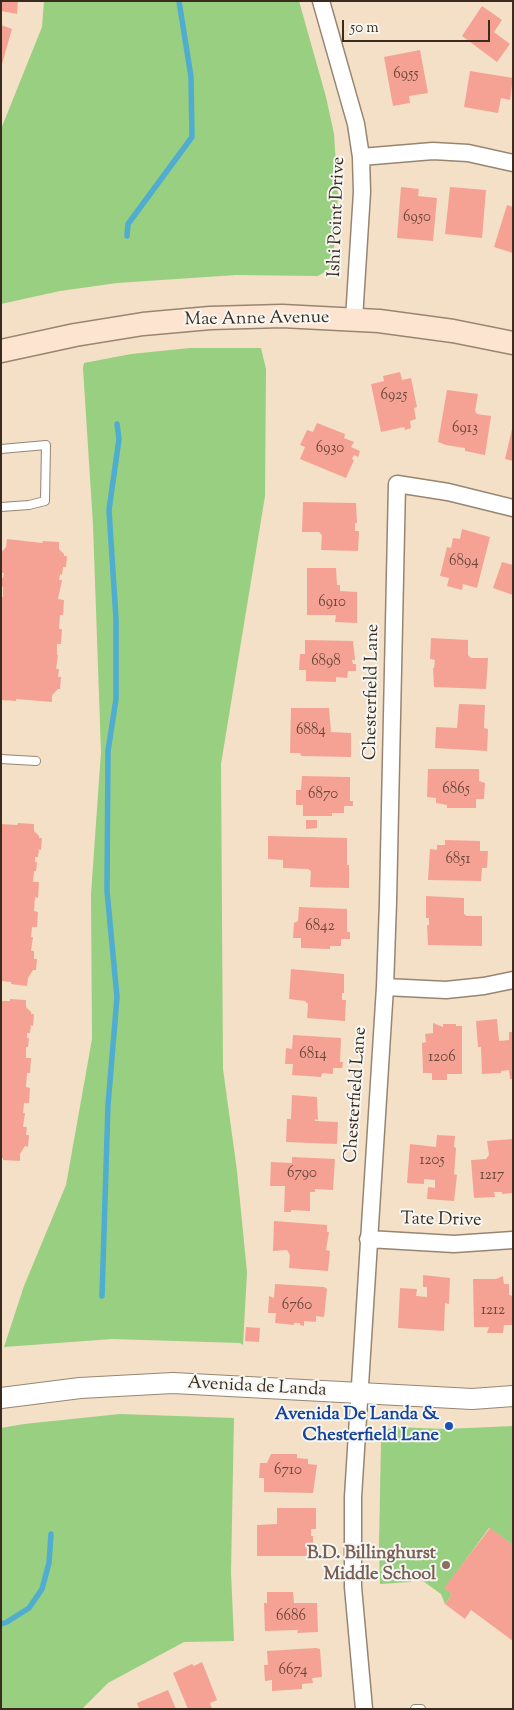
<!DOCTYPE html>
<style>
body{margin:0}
#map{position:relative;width:514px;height:1710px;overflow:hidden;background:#f3e0c7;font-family:"Sorts Mill Goudy",serif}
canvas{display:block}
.frame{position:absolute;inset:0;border:2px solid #3b2a1e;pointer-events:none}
.scale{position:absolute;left:342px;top:20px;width:148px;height:22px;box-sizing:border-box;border:2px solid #3b2a1e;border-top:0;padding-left:6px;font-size:15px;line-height:18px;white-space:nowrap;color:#3b2a1e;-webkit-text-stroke:4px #f6f6f2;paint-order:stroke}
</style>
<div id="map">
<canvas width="514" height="1710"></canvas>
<div class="frame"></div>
<div class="scale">50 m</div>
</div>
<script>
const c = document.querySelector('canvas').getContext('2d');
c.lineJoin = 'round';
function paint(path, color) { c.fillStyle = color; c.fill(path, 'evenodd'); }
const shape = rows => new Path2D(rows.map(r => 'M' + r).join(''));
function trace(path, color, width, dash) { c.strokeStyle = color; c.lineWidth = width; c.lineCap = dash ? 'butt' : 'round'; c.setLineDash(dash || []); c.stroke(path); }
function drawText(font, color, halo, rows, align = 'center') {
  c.font = font + ' "Sorts Mill Goudy",serif'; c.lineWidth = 4; c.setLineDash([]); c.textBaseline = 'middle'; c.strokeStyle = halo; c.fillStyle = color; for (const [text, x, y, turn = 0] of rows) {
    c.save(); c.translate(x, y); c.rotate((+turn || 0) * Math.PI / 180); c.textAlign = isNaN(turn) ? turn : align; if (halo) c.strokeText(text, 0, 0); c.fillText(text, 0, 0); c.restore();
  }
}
paint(shape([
 [44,1,299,1,326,97,334,134,338,196,333,262,328,270,318,276,236,275,117,283,60,291,1,304,1,129,42,27],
 [190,348,261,348,266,369,265,496,221,764,223,1069,237,1171,247,1272,243,1345,240,1343,112,1339,4,1347,24,1286,66,1185,92,1039,91,894,101,752,93,525,83,368,84,363,131,354],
 [120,1414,234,1418,231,1572,234,1641,184,1642,108,1683,82,1709,1,1709,1,1428,24,1424],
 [513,1426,513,1545,489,1528,445,1588,452,1594,445,1604,441,1594,416,1576,411,1582,380,1584,379,1546,381,1441,384,1434,388,1429,394,1427,446,1429]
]), '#99cf80');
trace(shape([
 [127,236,128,224,192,137,191,77,179,1],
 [102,1296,108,1105,117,997,107,891,108,751,116,699,116,619,109,510,119,439,117,424],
 [1,1624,7,1622,29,1608,42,1589,49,1563,51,1534]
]), '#51adcf', 5.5);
paint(shape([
 [1,1,18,1,17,14,1,11],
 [482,6,502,20,494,32,510,44,497,62,462,36],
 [1,25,12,29,2,64,1,64],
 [420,50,428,93,409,96,410,103,393,106,384,57],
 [470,71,513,78,510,100,501,98,498,113,464,107],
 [401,187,419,189,418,196,437,198,433,241,397,238],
 [450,187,486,190,482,238,445,234],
 [507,205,513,207,513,253,494,247],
 [400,372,402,380,411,378,417,407,414,408,416,419,410,421,411,428,405,430,404,427,381,432,371,384,384,381,383,376],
 [447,390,478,394,475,411,477,414,491,416,485,455,465,451,465,448,446,445,438,442],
 [317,423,345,434,344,438,354,442,351,447,360,451,358,457,354,455,352,459,354,460,346,478,300,459,305,447,300,445,307,430,313,432],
 [512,429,513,429,513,461,505,459],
 [303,502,356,503,357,523,355,523,355,531,359,531,358,551,321,550,322,535,319,532,302,532],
 [462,529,490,537,477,588,463,584,462,590,447,586,449,578,440,576,447,547,451,548,453,538,460,539],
 [7,539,42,543,43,541,59,542,59,549,64,554,64,556,67,556,66,567,63,567,62,575,60,574,59,580,62,580,58,599,64,600,63,615,60,615,59,629,62,629,61,644,57,644,57,655,58,655,56,669,59,669,58,677,61,677,60,689,58,689,52,695,52,702,16,699,16,701,1,700,1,597,3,597,3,587,1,586,1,577,3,578,4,573,1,573,1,553,6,547],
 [502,562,513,565,513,595,493,588],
 [307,568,336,568,337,585,340,585,340,591,357,592,357,623,335,622,336,615,307,615],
 [431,638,468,640,468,655,471,658,488,658,486,689,434,687,433,668,434,668,435,660,430,659],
 [305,640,353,641,355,660,352,660,353,664,356,664,356,671,348,671,347,678,336,677,336,682,306,681,306,670,299,670,300,654,305,654],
 [459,704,485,705,484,728,488,729,487,751,435,748,436,727,457,728],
 [291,708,329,708,331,732,351,733,351,757,301,756,300,753,290,753],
 [428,769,479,769,479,781,485,783,484,799,476,799,476,808,447,808,447,805,436,803,436,798,427,797],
 [302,776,350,777,350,801,353,801,353,806,344,806,344,813,332,813,332,816,303,816,303,805,296,805,296,790,301,790],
 [306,820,317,820,317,828,306,829],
 [18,823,34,824,34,831,39,836,39,838,42,838,41,850,39,849,38,857,35,857,35,862,37,862,36,871,34,871,33,882,39,882,38,898,35,897,34,911,38,912,37,927,32,927,31,937,33,937,31,951,34,951,34,959,37,959,36,970,33,970,28,978,27,986,11,984,11,982,1,981,1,824,17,825],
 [268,836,347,838,347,865,349,865,349,888,310,887,311,871,308,869,283,868,283,860,268,859],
 [445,840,480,841,480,851,488,851,487,868,482,868,481,881,428,880,430,849,437,850,437,845,445,845],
 [426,896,464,898,464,914,467,916,482,916,482,946,428,945,427,925,429,925,429,918,426,918],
 [299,907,347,909,347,932,350,932,350,939,341,939,341,946,330,946,330,949,301,948,301,938,293,938,294,923,298,921],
 [291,969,344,974,344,993,342,993,342,1000,346,1000,345,1021,307,1018,308,1004,305,1001,289,999],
 [10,999,26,1000,26,1007,31,1012,31,1014,34,1014,33,1026,31,1025,30,1033,27,1033,27,1038,29,1038,28,1047,26,1047,26,1058,31,1058,30,1073,27,1073,26,1087,30,1088,29,1103,24,1103,23,1113,25,1113,23,1127,27,1127,26,1135,29,1135,28,1147,25,1146,20,1154,20,1161,3,1160,3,1158,1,1158,1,1001,10,1001],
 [497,1019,499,1041,509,1040,509,1032,513,1032,513,1079,510,1079,509,1070,501,1071,501,1073,482,1074,481,1047,478,1047,476,1021],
 [433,1023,443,1027,443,1024,456,1024,456,1026,462,1026,462,1074,447,1074,447,1080,432,1080,432,1073,423,1073,422,1043,426,1042,425,1034,433,1033],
 [293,1035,341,1038,340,1062,343,1062,342,1068,333,1068,333,1074,322,1073,321,1077,292,1075,293,1064,285,1064,286,1048,292,1049],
 [292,1095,317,1097,318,1120,315,1119,315,1121,338,1122,337,1144,286,1142,287,1119,291,1119],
 [437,1135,455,1136,454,1147,456,1148,454,1174,457,1175,454,1201,427,1199,428,1187,435,1188,435,1180,424,1179,424,1184,407,1183,410,1144,436,1147],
 [513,1139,513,1193,502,1194,502,1192,494,1192,495,1197,474,1198,471,1160,486,1159,489,1155,487,1141],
 [292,1157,335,1159,333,1190,315,1189,315,1192,310,1192,310,1211,291,1210,291,1212,284,1212,285,1186,270,1186,271,1162,292,1163],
 [274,1221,327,1225,327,1232,329,1232,326,1250,330,1251,328,1271,289,1268,290,1255,287,1250,273,1251],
 [423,1275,450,1278,449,1304,445,1303,444,1331,398,1328,400,1288,417,1289,416,1296,427,1297,427,1287,423,1287],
 [503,1276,504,1284,509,1284,509,1295,513,1296,513,1325,504,1325,503,1333,487,1333,489,1327,474,1327,473,1279,496,1279],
 [275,1284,324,1287,327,1289,324,1317,316,1316,316,1322,304,1321,304,1326,300,1325,300,1323,294,1323,294,1325,275,1323,276,1313,268,1313,269,1296,274,1298],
 [246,1327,260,1328,259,1342,245,1341],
 [271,1454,297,1454,297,1458,308,1459,308,1464,317,1465,313,1493,264,1492,264,1478,259,1478,260,1463,267,1463],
 [277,1508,316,1508,316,1529,311,1529,311,1536,313,1536,313,1549,311,1549,311,1556,257,1556,257,1525,277,1524],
 [490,1528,513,1545,513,1641,471,1610,465,1619,445,1604,452,1594,444,1588],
 [267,1592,293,1592,294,1603,317,1603,318,1632,297,1633,298,1630,265,1631,264,1603,267,1603],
 [316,1648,320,1649,322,1677,312,1678,313,1683,302,1684,302,1689,272,1691,272,1680,265,1681,264,1665,268,1665,267,1651],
 [202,1662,217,1700,210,1703,212,1709,188,1709,173,1673,192,1664,194,1666],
 [168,1690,176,1709,139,1709,137,1703]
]), '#f5a294');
const service = shape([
 [1,449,46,445,45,501,29,505,1,507],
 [1,759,36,761],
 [415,1709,421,1709]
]);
const minor = shape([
 [321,1,356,124,361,157,362,192,354,319],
 [361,157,433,151,468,153,513,163],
 [385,987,446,990,484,986,513,980],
 [368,1239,454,1244,513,1240],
 [364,1709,353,1587,353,1497,385,987,388,902,397,484,448,492,513,508]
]);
const tertiary = shape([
 [1,1398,80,1388,173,1383,472,1399,513,1396]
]);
const secondary = shape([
 [1,351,75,335,143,324,210,318,282,316,379,321,453,331,513,343]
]);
trace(service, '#978572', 10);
trace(minor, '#978572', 19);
trace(tertiary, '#978572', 22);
trace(secondary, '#978572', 25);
trace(service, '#fff', 8);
trace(minor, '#fff', 16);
trace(tertiary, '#fff', 20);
trace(secondary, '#fde4d1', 22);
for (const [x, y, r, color] of [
 [449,1426,5,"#1a4fb4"],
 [446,1565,5,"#8d6e63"]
]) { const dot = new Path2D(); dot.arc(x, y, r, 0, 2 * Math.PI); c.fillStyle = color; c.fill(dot); trace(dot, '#f6f6f2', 2); }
drawText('15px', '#6a483c', null, [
 ["6955",406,75],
 ["6950",417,218],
 ["6925",394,396],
 ["6913",465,429],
 ["6930",330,449],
 ["6894",464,562],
 ["6910",332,603],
 ["6898",326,662],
 ["6884",311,731],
 ["6865",456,790],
 ["6870",323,795],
 ["6851",458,860],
 ["6842",320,927],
 ["6814",313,1055],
 ["1206",442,1058],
 ["1205",432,1161],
 ["6790",302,1174],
 ["1217",492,1176],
 ["6760",297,1306],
 ["1212",493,1311],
 ["6710",288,1471],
 ["6686",291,1617],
 ["6674",293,1671]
]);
drawText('18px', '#3b2a1e', '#f6f6f2', [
 ["Ishi Point Drive",338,217,-88],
 ["Mae Anne Avenue",257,320,-1],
 ["Chesterfield Lane",373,692,-89],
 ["Chesterfield Lane",357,1095,-86],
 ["Tate Drive",441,1221,1],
 ["Avenida de Landa",257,1388,3]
]);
drawText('bold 18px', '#164399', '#f6f6f2', [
 ["Avenida De Landa &",439,1416],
 ["Chesterfield Lane",439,1437]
], 'right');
drawText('bold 18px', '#785e54', '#f6f6f2', [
 ["B.D. Billinghurst",436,1555],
 ["Middle School",436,1576]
], 'right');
</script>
